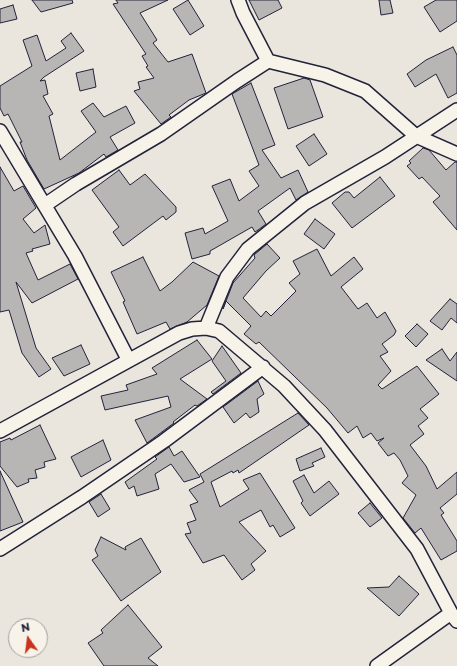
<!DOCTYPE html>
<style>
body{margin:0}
#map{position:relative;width:457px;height:666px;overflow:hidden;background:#eae6de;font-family:"Playpen Sans",sans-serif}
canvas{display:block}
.north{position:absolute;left:8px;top:618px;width:40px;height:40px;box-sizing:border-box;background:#f7f3e8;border:1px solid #a29fa3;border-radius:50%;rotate:346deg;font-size:11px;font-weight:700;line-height:16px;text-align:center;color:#22223b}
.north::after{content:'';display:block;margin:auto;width:14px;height:18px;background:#c8321e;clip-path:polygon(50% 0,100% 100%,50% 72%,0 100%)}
</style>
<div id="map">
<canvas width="457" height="666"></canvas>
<div class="north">N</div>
</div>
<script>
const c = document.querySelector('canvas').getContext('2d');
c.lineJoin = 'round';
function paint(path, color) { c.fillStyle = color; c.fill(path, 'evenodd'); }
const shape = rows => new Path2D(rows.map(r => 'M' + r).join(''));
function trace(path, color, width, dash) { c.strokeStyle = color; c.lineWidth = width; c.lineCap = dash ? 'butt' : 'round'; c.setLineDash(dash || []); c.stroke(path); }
const building = shape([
 [32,0,72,0,73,3,41,12,32,0],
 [116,0,168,0,140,13,157,40,153,43,168,62,192,54,206,93,189,100,169,115,171,117,161,124,134,91,140,89,138,82,154,78,146,67,148,66,142,56,146,54,113,4,118,3,116,0],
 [188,0,204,26,190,35,173,9,188,0],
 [249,0,278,0,282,8,259,20,249,0],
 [379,0,390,0,393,13,381,15,379,0],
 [436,0,457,0,457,21,440,32,424,7,436,0],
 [13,5,17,19,0,23,0,9,13,5],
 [71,33,84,51,44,77,40,81,45,80,48,94,43,96,53,114,49,116,60,160,96,132,81,111,93,103,104,117,126,106,135,123,110,137,118,150,106,157,104,154,79,173,44,189,27,160,20,142,22,142,8,114,4,116,0,108,0,86,32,66,23,40,37,35,46,61,66,48,61,41,71,33],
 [453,47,457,55,457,93,448,98,436,74,415,87,407,74,426,60,453,47],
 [93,69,96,87,80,91,76,73,93,69],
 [304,78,310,80,323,117,288,129,274,88,304,78],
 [251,83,275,145,262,150,281,178,298,170,308,192,296,200,290,188,258,211,266,224,258,230,255,232,252,227,210,251,210,254,192,259,185,233,203,228,205,234,228,221,212,186,230,179,239,201,259,186,249,171,259,165,232,94,251,83],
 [314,134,327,154,309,166,296,146,314,134],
 [423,148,429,150,446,170,455,162,457,162,457,230,433,202,440,196,422,177,419,179,407,166,411,163,409,161,423,148],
 [0,167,14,191,23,186,36,208,23,219,34,233,45,225,50,244,32,249,33,251,26,253,38,280,70,264,78,279,32,303,16,282,36,348,51,369,39,377,22,353,9,310,0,312,0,167],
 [119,170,130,185,145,174,176,207,176,212,166,220,163,216,123,246,113,232,119,227,92,190,119,170],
 [380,177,395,196,352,228,332,203,345,192,349,192,354,198,380,177],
 [315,219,335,234,324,249,304,234,315,219],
 [267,244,280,258,266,271,243,298,261,317,266,311,271,316,296,291,289,283,300,274,293,261,317,249,331,276,354,257,363,269,341,287,358,309,367,303,377,318,385,312,396,331,394,335,382,344,388,352,380,356,391,371,378,385,382,389,417,366,439,394,420,409,428,418,418,426,424,434,410,445,426,466,437,489,457,472,457,494,440,508,444,513,441,515,457,541,457,551,441,560,421,528,415,533,403,518,416,495,402,483,408,476,400,460,394,453,388,456,378,443,384,438,377,441,371,433,363,438,357,426,348,433,327,408,259,342,256,344,244,334,251,326,226,301,223,309,233,283,255,258,254,255,267,244],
 [143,257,160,291,172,282,193,262,219,276,207,305,187,322,170,329,166,322,137,334,123,302,125,301,111,272,143,257],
 [450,299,457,304,457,323,451,318,442,330,430,321,450,299],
 [417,324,428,334,416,347,405,336,417,324],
 [197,340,212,359,180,379,207,399,197,406,195,405,173,422,174,423,147,443,135,420,171,407,168,396,105,410,101,396,128,390,126,385,157,374,152,368,197,340],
 [81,345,90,364,64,376,52,358,81,345],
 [222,346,241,373,213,394,211,392,226,381,212,361,222,346],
 [442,349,450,361,457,352,457,381,426,360,442,349],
 [258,381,264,394,257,399,259,412,250,418,246,413,234,423,223,407,258,381],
 [298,413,309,425,239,473,238,470,233,473,232,471,211,482,220,507,249,489,243,480,260,473,295,528,280,537,273,525,270,527,261,510,239,522,266,551,251,564,255,570,242,580,224,555,203,563,185,534,191,533,187,523,196,520,190,505,198,502,189,490,204,482,200,474,298,413],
 [40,425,56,459,44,462,45,467,35,470,37,478,28,479,29,482,17,487,0,466,0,442,10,438,11,440,40,425],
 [103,440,111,460,81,477,71,457,103,440],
 [169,447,174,456,182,451,200,477,184,482,171,464,155,474,159,489,137,496,134,486,129,489,125,482,157,459,155,457,169,447],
 [321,448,325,457,312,463,314,466,300,471,296,459,321,448],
 [0,471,23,522,0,531,0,471],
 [304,475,314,493,329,481,339,494,310,516,301,503,303,501,293,481,304,475],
 [101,494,110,509,98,517,89,502,101,494],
 [370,503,382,518,370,527,358,513,370,503],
 [101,537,126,550,125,547,141,538,161,572,121,601,92,560,98,556,95,550,101,537],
 [399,576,419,594,399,616,367,588,389,587,399,576],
 [128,605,162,647,148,658,158,666,104,666,88,643,103,633,101,630,128,605]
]);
paint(building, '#b8b6b5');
trace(building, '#22223b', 1);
const minor = shape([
 [238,0,243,13,268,61],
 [0,131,75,256,128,359],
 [45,205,76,184,161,134,237,81,268,61,325,75,365,91,416,136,457,154],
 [206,328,227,277,248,249,305,203,385,157,457,110],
 [0,431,179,333,192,329,206,328,219,331,284,386,325,430,417,549,451,613,457,621],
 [0,549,82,497,164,441,263,367],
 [377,666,451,613]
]);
trace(minor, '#22223b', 16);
trace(minor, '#f7f3e8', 13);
</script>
